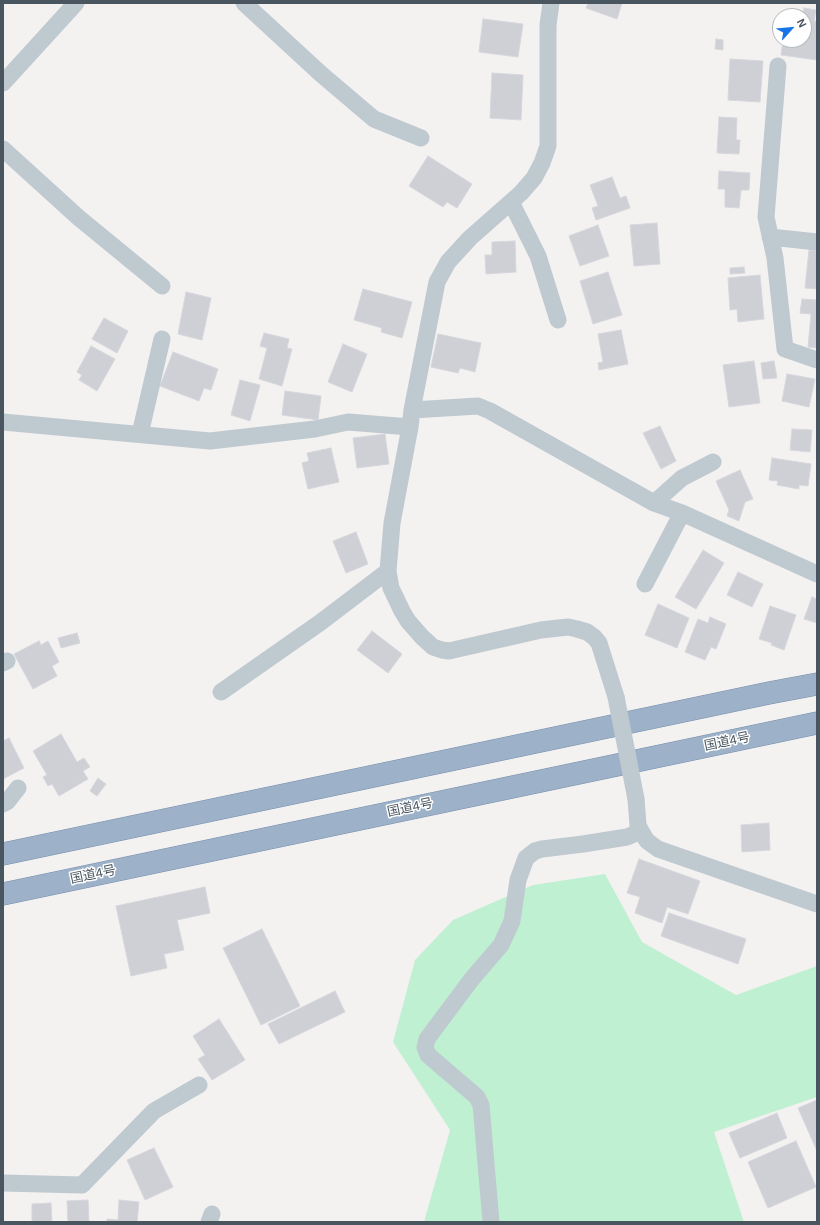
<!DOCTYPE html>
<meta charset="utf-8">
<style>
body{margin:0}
#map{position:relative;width:820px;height:1225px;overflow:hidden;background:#f4f1f1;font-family:Helvetica,sans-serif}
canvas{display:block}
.frame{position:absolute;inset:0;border:4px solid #49555f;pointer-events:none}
.north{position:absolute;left:772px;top:8px;width:40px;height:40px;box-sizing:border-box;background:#fff;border:1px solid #b6bbbf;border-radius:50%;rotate:63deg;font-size:11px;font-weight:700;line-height:16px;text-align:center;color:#49555f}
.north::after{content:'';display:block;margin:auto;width:14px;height:18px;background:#1775e8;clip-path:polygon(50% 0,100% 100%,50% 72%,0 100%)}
</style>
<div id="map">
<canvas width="820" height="1225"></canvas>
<div class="frame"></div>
<div class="north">N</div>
</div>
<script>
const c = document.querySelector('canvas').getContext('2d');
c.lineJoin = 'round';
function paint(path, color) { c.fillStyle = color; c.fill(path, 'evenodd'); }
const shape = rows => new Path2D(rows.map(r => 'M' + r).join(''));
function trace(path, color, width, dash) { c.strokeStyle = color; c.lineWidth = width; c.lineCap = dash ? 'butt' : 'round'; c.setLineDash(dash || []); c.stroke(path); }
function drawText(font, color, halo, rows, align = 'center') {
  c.font = font + ' Helvetica,"Noto Sans JP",sans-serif'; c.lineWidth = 3; c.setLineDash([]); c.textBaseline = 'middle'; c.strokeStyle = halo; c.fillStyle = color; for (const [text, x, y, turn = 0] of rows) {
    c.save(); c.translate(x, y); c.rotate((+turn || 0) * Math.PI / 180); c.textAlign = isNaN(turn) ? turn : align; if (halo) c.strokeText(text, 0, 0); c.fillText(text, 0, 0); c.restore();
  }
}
paint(shape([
 [605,874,642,942,736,995,817,966,817,1097,714,1132,744,1222,424,1222,450,1130,393,1042,415,960,453,920,533,885]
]), '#c0f0d2');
const building = shape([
 [588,3,622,3,617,19,586,8,588,3],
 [804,8,816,10,814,21,817,21,817,60,781,55,783,40,804,40,804,16,803,16,804,8],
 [483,19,523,24,518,57,479,52,483,19],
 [716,39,723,40,723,50,715,49,716,39],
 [730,59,763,61,760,102,728,100,730,59],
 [492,73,523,75,521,120,490,118,492,73],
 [719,117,737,118,736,140,740,140,739,154,717,153,719,117],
 [428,156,472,184,457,208,447,202,443,207,409,186,428,156],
 [719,171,750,173,749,190,741,190,739,208,725,207,725,189,718,189,719,171],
 [612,177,620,198,626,196,630,208,596,220,592,208,598,206,590,185,612,177],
 [657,223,660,264,634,266,630,225,657,223],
 [598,225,609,256,580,266,569,236,598,225],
 [515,241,516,272,486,274,485,255,492,255,492,242,515,241],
 [809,250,817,251,817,289,805,288,809,250],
 [744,267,745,273,730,274,730,268,744,267],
 [608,272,622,315,593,324,580,281,608,272],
 [760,275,764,319,738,322,737,309,730,310,728,278,760,275],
 [363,289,412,302,402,338,381,332,382,328,354,320,363,289],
 [186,292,211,298,202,340,178,334,186,292],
 [802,299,817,300,817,348,808,347,811,314,800,313,802,299],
 [104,318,128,331,117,353,92,339,104,318],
 [621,330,628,364,599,370,598,363,603,362,598,334,621,330],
 [264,333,289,339,287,348,292,349,282,386,259,379,267,348,260,346,264,333],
 [438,334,481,343,475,372,460,368,458,373,431,367,438,334],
 [343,344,367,354,352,392,328,382,343,344],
 [91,346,115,359,97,391,79,380,82,375,77,372,91,346],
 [173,352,218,369,211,390,204,388,199,401,160,386,173,352],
 [754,361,760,403,729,407,723,365,754,361],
 [774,361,777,378,763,379,761,363,774,361],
 [787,374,815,379,809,407,782,401,787,374],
 [240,380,260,385,250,421,231,415,240,380],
 [285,391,321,396,318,420,282,415,285,391],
 [660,426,676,461,661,469,643,433,660,426],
 [792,429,812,430,810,452,790,450,792,429],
 [385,434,389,464,357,468,353,438,385,434],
 [331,448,339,482,308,489,302,463,309,461,307,453,331,448],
 [772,458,811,464,808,486,799,485,799,489,777,485,778,481,769,480,772,458],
 [740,470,753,499,745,502,739,521,727,516,729,510,716,481,740,470],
 [356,532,368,564,346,573,333,541,356,532],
 [703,550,724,563,696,609,675,597,703,550],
 [738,572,763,584,752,607,727,595,738,572],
 [812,597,817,599,817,623,804,619,812,597],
 [658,604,689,618,677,648,645,635,658,604],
 [770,606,796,615,784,650,771,645,772,643,759,639,770,606],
 [710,617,726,624,716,649,711,647,705,660,685,652,698,619,708,623,710,617],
 [372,631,402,654,388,673,357,650,372,631],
 [77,633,80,643,61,648,58,638,77,633],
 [39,641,41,645,48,641,59,662,52,666,57,676,33,689,14,654,39,641],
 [61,734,77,762,84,758,90,767,83,771,88,779,59,796,52,784,48,786,43,777,47,775,33,751,61,734],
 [9,738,24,768,3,779,3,741,9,738],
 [98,778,106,784,97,796,90,791,98,778],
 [769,823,770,850,742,852,741,825,769,823],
 [639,859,700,881,688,914,667,907,662,923,635,913,640,897,627,893,639,859],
 [205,887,210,913,177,920,184,950,164,954,167,968,131,976,116,906,205,887],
 [669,913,746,939,738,964,661,936,669,913],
 [262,929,300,1006,261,1025,223,948,262,929],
 [335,991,345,1012,279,1044,268,1024,335,991],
 [219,1019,245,1060,212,1080,198,1059,205,1055,193,1036,219,1019],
 [817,1100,817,1151,798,1108,817,1100],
 [777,1113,787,1138,740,1158,729,1133,777,1113],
 [796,1141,816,1187,768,1208,748,1162,796,1141],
 [154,1148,173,1187,145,1200,127,1160,154,1148],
 [88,1200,89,1222,68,1222,67,1201,88,1200],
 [119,1200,139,1202,137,1222,107,1222,107,1219,118,1220,119,1200],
 [51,1203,52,1222,32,1222,32,1204,51,1203]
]);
paint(building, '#ced0d6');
trace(building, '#d5d7dd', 1);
const trunk = shape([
 [3,854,769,693,817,684],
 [3,894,817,723]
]);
trace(trunk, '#748fac', 23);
trace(shape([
 [244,3,321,74,374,119,421,138],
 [551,3,548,25,548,146,542,163,534,178,521,193,470,238,448,262,437,282,412,410,410,427,392,523,388,571,391,588,402,611,408,621,422,637,433,647,442,650,449,651,541,630,568,627,577,629,587,632,594,637,599,643,616,697],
 [778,66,766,217,775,258,785,349,817,360],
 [3,83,76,3],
 [3,149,79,218,162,286],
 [511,202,538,256,558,320],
 [770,237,817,242],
 [412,410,478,406,490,411,654,503,682,513,817,574],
 [3,422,210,441,315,429,348,422,410,427],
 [140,434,162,339],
 [654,503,682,478,713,462],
 [645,584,682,513],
 [3,663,7,661],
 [221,692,321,622,388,571],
 [636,799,638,825,641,831,647,841,658,849,817,904],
 [3,804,7,802,18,788],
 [3,1183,82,1185,154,1111,199,1085],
 [209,1222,212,1214],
 [491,1222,481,1105,477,1097,428,1055,425,1047,427,1039,471,980,501,945,512,921,518,880,526,858,535,851,542,849,583,844,627,837,641,831]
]), '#bfc9d0', 17);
trace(trunk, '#9db2c8', 22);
trace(shape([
 [616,697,636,799]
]), '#bfc9d0', 17);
drawText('13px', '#49555f', '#fff', [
 ["国道4号",727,742,-12],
 ["国道4号",410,808,-12],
 ["国道4号",93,875,-12]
]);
</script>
